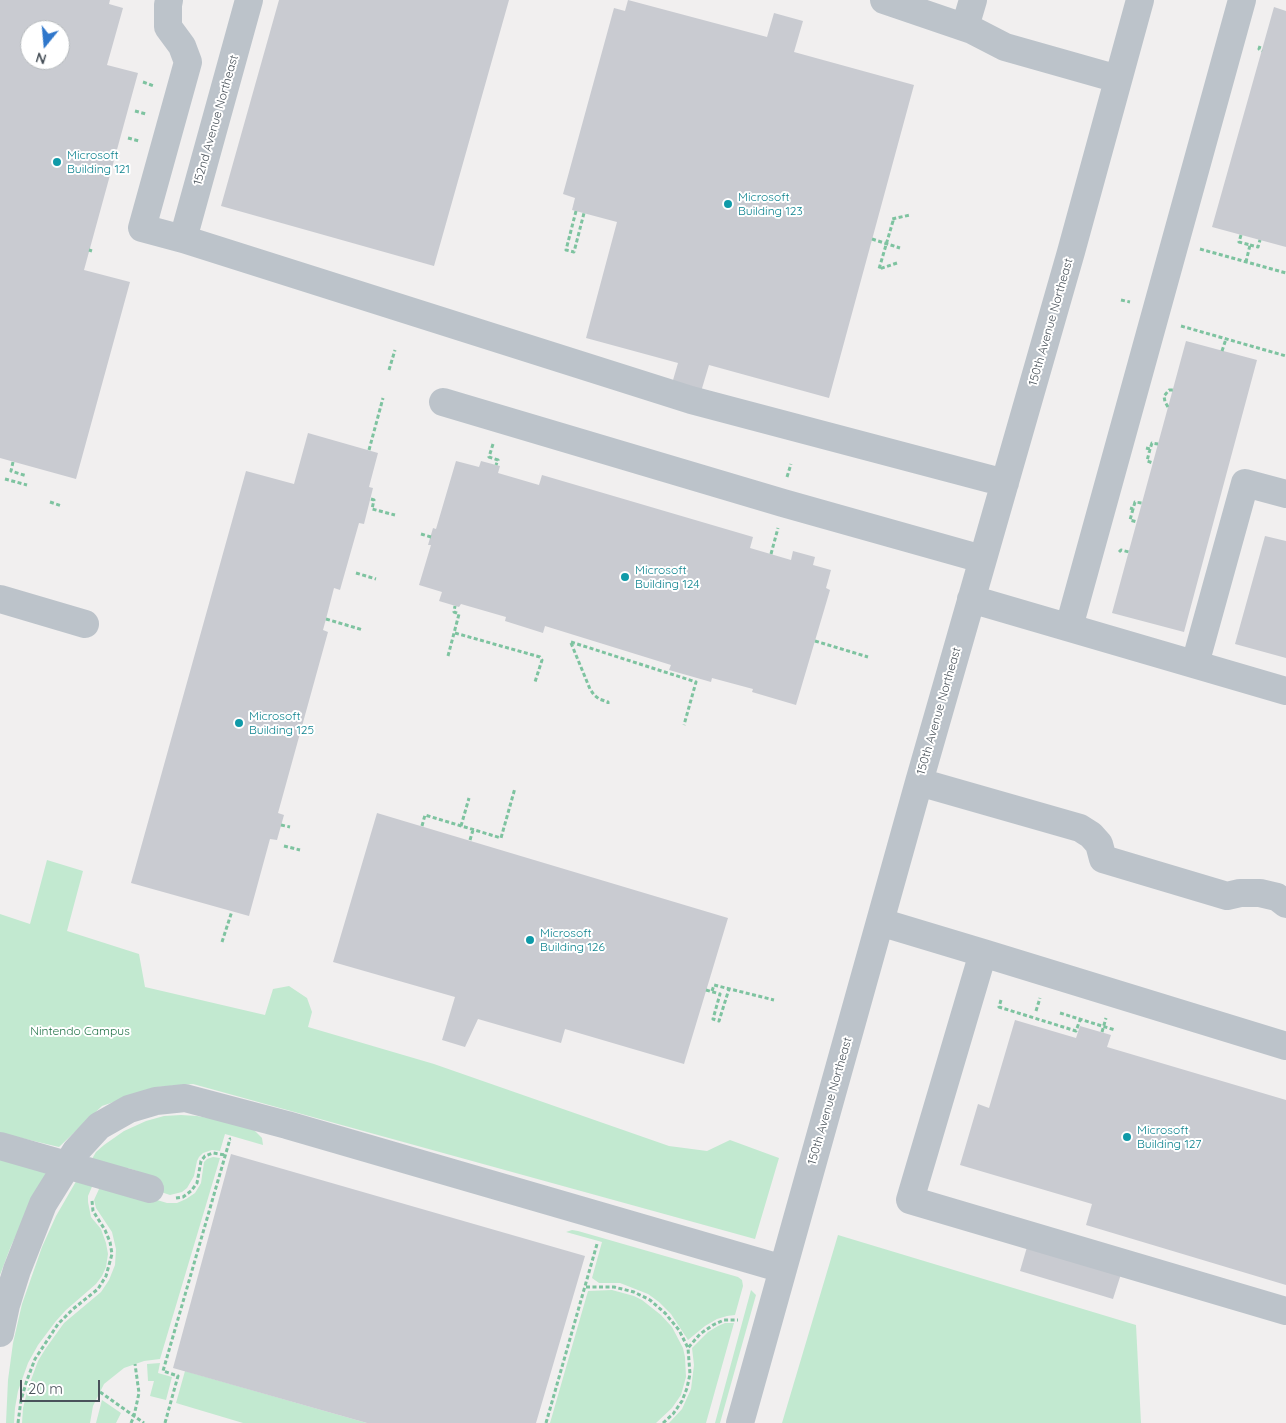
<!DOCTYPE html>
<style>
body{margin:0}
#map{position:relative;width:1286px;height:1423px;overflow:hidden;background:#f1efef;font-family:Quicksand,sans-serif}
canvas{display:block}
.north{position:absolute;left:20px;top:20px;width:50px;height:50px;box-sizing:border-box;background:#fff;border:1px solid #b6babd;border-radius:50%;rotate:197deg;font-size:14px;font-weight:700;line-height:20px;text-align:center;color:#49525a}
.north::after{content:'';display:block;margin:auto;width:18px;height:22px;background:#2f77cb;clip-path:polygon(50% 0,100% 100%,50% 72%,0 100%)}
.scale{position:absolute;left:20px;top:1380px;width:80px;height:22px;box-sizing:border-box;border:2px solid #49525a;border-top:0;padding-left:6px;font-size:15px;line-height:18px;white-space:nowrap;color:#49525a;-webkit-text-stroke:4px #fff;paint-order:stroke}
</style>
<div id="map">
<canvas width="1286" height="1423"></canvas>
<div class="north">N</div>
<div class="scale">20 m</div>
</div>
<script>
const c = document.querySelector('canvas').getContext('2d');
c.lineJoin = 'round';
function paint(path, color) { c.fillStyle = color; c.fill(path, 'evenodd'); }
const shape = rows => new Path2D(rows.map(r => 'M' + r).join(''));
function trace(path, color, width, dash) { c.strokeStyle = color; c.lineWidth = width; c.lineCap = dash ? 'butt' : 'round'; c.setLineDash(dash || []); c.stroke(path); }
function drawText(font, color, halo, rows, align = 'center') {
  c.font = font + ' Quicksand,sans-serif'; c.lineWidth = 4; c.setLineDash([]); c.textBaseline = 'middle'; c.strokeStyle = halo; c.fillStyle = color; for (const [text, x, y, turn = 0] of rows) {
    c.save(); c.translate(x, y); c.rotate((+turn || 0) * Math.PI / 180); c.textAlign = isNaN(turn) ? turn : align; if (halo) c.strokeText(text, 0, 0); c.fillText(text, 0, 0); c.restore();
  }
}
paint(shape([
 [47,860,83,871,67,931,139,954,145,987,265,1015,273,989,289,986,307,998,312,1012,308,1027,434,1064,669,1146,707,1151,730,1140,779,1158,755,1239,193,1084,158,1087,102,1106,59,1147,0,1133,0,914,30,924],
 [181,1115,197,1116,214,1119,254,1130,262,1138,263,1145,225,1134,220,1151,212,1150,203,1153,199,1157,197,1161,194,1176,187,1188,182,1192,170,1195,158,1191,137,1171,128,1168,121,1168,92,1159,96,1152,104,1145,124,1131,146,1121,164,1116],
 [0,1154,49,1168,11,1246,0,1275],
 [213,1157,220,1158,160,1359,144,1361,124,1368,104,1384,93,1406,90,1423,22,1423,23,1408,28,1388,38,1361,46,1348,64,1323,101,1292,109,1280,115,1265,116,1249,112,1232,96,1208,94,1200,99,1189,104,1184,167,1203,177,1203,186,1199,195,1193,201,1183,204,1162,207,1159],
 [78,1178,94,1182,88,1196,88,1202,91,1217,101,1229,106,1243,108,1254,106,1267,102,1276,96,1284,66,1310,56,1321,38,1345,28,1363,18,1391,15,1408,14,1423,6,1423,8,1380,13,1343,22,1304,42,1247,56,1216],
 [572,1230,578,1231,738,1277,742,1280,743,1286,735,1315,727,1316,717,1319,705,1326,688,1340,671,1314,659,1302,648,1294,620,1283,599,1283,592,1278,602,1242,566,1232],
 [838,1235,1136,1325,1141,1423,782,1423],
 [612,1290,634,1296,642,1300,661,1315,672,1327,683,1348,685,1357,686,1377,681,1395,672,1408,656,1423,550,1423,588,1291],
 [751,1290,756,1295,720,1423,715,1423],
 [725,1323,734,1323,706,1423,669,1423,682,1409,691,1389,694,1365,692,1348,708,1332,718,1326],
 [160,1363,158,1373,172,1377,166,1400,150,1396,154,1381,148,1381,147,1364],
 [185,1371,367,1423,243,1423,176,1403],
 [102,1400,121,1413,116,1423,96,1423]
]), '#c2e9d0');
paint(shape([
 [0,0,110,0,109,4,123,8,107,65,138,73,84,270,130,282,76,479,0,458],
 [30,30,60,30,60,60,30,60],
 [279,0,509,0,434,266,221,206],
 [628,0,767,37,774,13,803,21,794,52,914,85,829,398,709,365,700,395,671,387,678,363,586,338,617,222,572,210,575,198,563,194,614,8,625,11],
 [1274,7,1286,11,1286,247,1212,227],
 [1186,341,1257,360,1184,632,1112,613],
 [308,433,378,453,369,487,373,488,364,524,359,523,340,590,334,588,326,619,323,630,328,632,278,813,284,815,277,840,270,839,249,916,131,883,246,471,294,484],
 [456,461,479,467,481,461,496,465,500,466,498,473,539,485,542,475,753,537,750,548,791,560,793,551,815,557,813,565,831,570,826,588,830,590,796,705,752,692,753,689,712,678,711,682,669,670,671,665,545,626,543,633,505,621,506,617,461,604,459,607,439,601,442,592,419,585,431,545,428,545,433,528,436,529],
 [1265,536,1286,541,1286,658,1235,644],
 [377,813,728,918,684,1064,565,1029,561,1043,478,1019,465,1047,442,1040,455,997,333,962],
 [1015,1020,1076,1038,1080,1026,1111,1035,1107,1047,1286,1100,1286,1285,1086,1225,1092,1204,960,1165,978,1104,989,1108],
 [231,1154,585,1256,536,1423,367,1423,173,1368],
 [1027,1247,1121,1274,1113,1299,1020,1271]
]), '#c9cbd1');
trace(shape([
 [1260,46,1259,49,1262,51],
 [143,82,154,86],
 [135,111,146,114],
 [128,138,139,141],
 [576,211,566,250,574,252,584,213],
 [1241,235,1239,242,1250,245,1246,262],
 [872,239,900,248],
 [1250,245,1258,247,1260,240],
 [1200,249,1286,273],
 [89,250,92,251],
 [897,263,879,269,893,221,892,219,910,215],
 [1121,300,1130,302],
 [1181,326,1286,356],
 [1222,351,1226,339],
 [389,370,395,350],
 [1168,407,1165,402,1164,396,1169,390,1173,390],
 [493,444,489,457,498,460,496,465],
 [1146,448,1150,449,1152,443,1158,444],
 [1150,449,1147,461,1153,463],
 [369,450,383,398],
 [13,462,11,471,27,476],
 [787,477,791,464],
 [5,479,27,485],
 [371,499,374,500,372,509,395,515],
 [50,502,62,506],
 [1130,508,1133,509,1135,502,1142,503],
 [1133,509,1130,520,1137,522],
 [421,534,431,537],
 [1119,552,1121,550,1129,552],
 [771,554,778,528],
 [356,573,376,579],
 [326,619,363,630],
 [455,633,540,657,542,660,535,682],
 [815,641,868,657],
 [571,642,696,682,684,725],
 [571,643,590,689,594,695,599,699,608,702,608,704],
 [448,656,459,614,454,612,455,606],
 [281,825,290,827],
 [422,826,425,815,501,838,515,788],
 [461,826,469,798],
 [470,840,473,830],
 [284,846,300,850],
 [222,942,232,911],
 [706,990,720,994,713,1019,719,1021,729,989],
 [712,991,714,985,774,1000],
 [1001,1000,999,1007,1076,1031,1080,1020],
 [1036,1011,1040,998],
 [1060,1013,1115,1030],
 [1102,1032,1106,1018],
 [176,1198,183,1197,191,1191,197,1183,201,1161,205,1156,213,1153,225,1155],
 [586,1287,614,1287,634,1292,650,1300,665,1313,679,1330,688,1348],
 [100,1392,144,1423],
 [18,1423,21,1400,27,1380,35,1359,58,1324,73,1309,98,1289,106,1276,112,1254,110,1242,105,1230,93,1211,92,1201],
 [131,1423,134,1416,139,1393,135,1364],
 [165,1423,178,1376,163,1371,230,1139,231,1139],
 [546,1423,597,1244],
 [663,1423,673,1414,682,1401,687,1388,690,1374,688,1348,700,1334,713,1325,724,1320,738,1320]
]), '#7ec3a0', 3, [4, 2.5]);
trace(shape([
 [169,0,168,5,168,27,182,46,188,62,142,228,183,239,691,400,1005,483],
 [884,0,972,30,1005,47,1118,79],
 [965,27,973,0],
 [183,239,249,0],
 [443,402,783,503,982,559],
 [0,599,85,624],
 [971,599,1286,691],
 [1069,627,1242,0],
 [1195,664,1245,483,1286,494],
 [919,782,1080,828,1091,835,1099,844,1103,859,1227,896,1240,893,1260,893,1277,897,1286,904],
 [880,922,983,953],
 [1286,1046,983,953,910,1200,1286,1311],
 [0,1146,150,1189],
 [0,1333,6,1305,17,1270,43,1204,76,1151,99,1126,129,1109,156,1101,185,1098,287,1125,783,1269],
 [740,1423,919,782,1071,252,1140,0]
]), '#bcc3ca', 28);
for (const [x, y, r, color] of [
 [57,162,5,"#0f9aa8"],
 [728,204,5,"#0f9aa8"],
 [625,577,5,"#0f9aa8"],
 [239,723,5,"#0f9aa8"],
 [530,940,5,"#0f9aa8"],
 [1127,1137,5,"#0f9aa8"]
]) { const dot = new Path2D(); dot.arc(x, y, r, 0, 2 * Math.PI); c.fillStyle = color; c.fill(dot); trace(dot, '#fff', 2); }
drawText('12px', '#49525a', '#fff', [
 ["152nd Avenue Northeast",216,120,-74],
 ["150th Avenue Northeast",1051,322,-74],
 ["150th Avenue Northeast",939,711,-74],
 ["150th Avenue Northeast",830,1101,-74]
]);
drawText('12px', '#0d838f', '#fff', [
 ["Microsoft",67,155],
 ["Building 121",67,169],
 ["Microsoft",738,197],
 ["Building 123",738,211],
 ["Microsoft",635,570],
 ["Building 124",635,584],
 ["Microsoft",249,716],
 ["Building 125",249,730],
 ["Microsoft",540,933],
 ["Building 126",540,947],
 ["Microsoft",1137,1130],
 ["Building 127",1137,1144]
], 'left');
drawText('12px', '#227348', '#fff', [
 ["Nintendo Campus",80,1031]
]);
</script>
